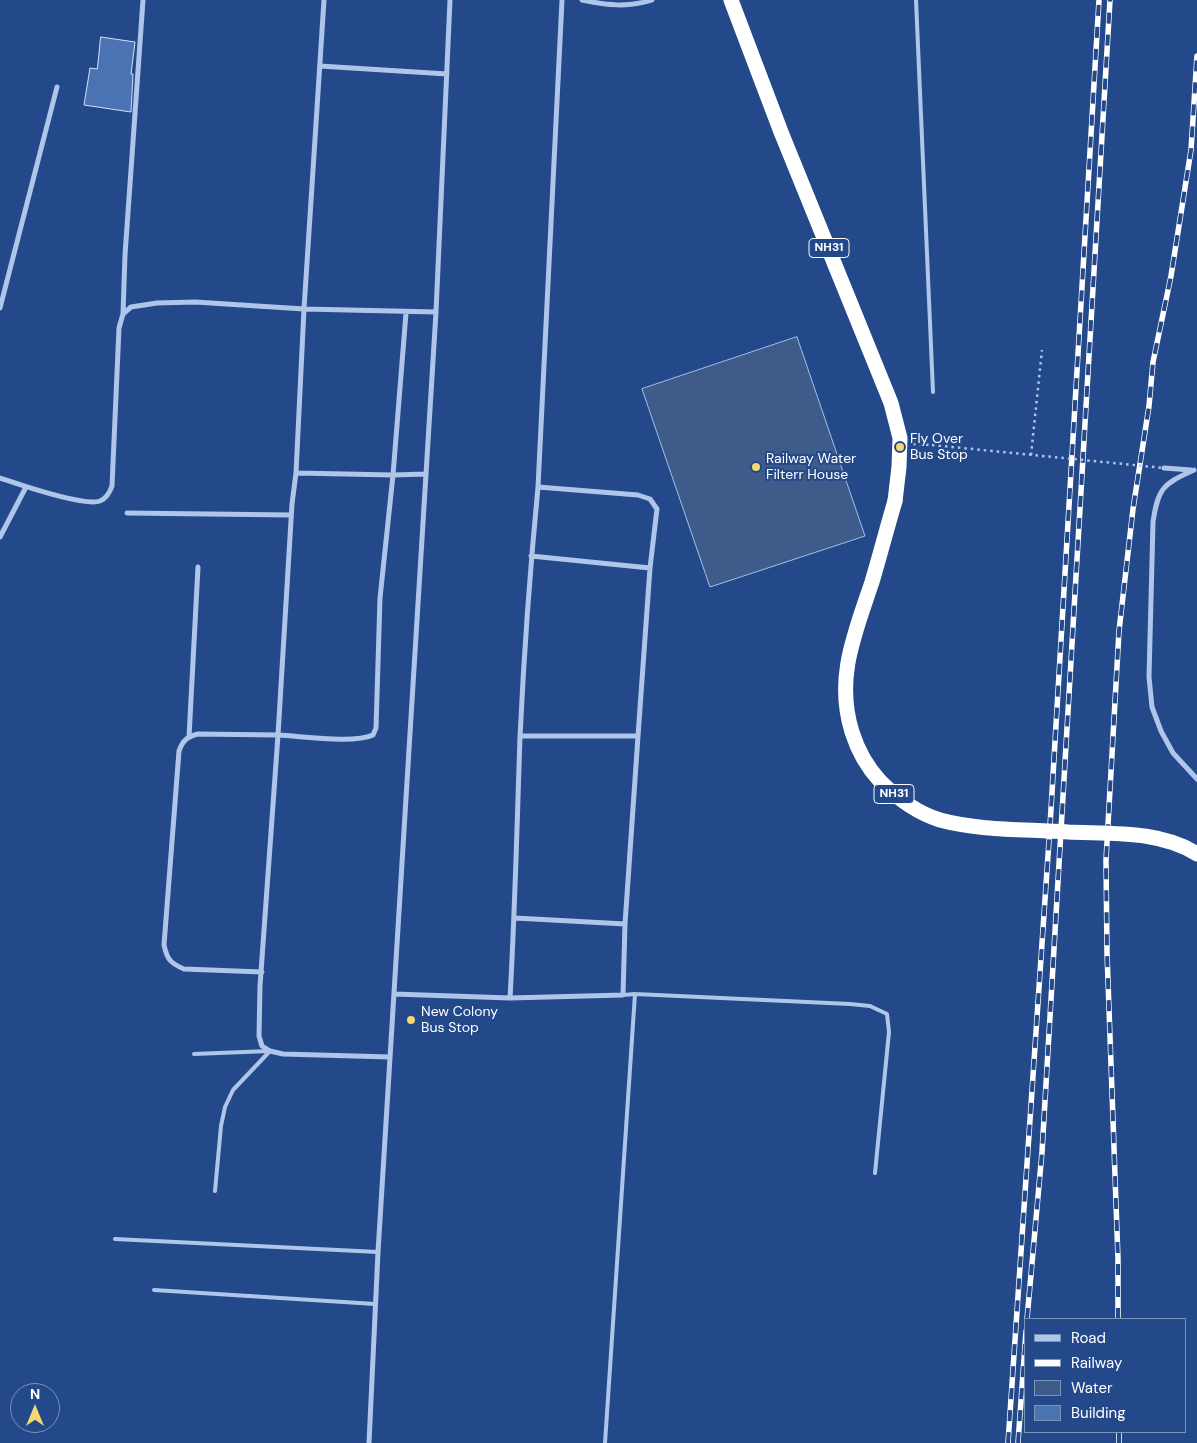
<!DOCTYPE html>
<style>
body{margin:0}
#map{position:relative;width:1197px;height:1443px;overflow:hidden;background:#23498a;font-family:"DM Sans",sans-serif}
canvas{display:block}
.legend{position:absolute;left:1024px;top:1318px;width:162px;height:115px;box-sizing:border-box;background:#23498a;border:1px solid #7b92b9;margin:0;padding:6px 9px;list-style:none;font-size:15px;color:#fff}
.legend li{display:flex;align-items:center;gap:10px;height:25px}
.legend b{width:25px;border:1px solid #7b92b9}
.north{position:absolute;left:10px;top:1383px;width:50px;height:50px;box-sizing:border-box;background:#23498a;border:1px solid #7b92b9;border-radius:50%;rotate:0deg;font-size:14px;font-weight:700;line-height:20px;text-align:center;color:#fff}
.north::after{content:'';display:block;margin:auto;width:18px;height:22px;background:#f5d872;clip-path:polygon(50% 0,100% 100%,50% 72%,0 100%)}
</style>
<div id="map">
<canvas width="1197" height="1443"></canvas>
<ul class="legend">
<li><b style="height:6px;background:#afc6ea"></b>Road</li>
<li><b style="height:6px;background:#fff"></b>Railway</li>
<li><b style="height:14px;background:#3f5b8a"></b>Water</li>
<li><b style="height:14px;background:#4b72b2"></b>Building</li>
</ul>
<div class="north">N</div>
</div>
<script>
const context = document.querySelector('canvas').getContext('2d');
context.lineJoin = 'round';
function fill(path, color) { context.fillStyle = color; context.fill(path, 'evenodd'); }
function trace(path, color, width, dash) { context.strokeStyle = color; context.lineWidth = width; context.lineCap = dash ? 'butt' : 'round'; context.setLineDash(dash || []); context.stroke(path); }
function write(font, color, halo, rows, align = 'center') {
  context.font = font + ' "DM Sans",sans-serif'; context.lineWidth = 4; context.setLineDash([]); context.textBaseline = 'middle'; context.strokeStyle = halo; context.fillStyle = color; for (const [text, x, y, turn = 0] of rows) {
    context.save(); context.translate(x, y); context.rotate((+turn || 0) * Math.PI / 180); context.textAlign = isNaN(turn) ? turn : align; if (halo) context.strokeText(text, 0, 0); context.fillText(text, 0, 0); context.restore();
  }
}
const water = new Path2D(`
 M797 337 865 536 710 587 642 389Z`);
const building = new Path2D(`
 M101 37 135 42 131 74H133L131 112 84 105 90 68 97 69Z`);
const path = new Path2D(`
 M913 444 932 445
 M1031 455 1042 350`);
const lane = new Path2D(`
 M916 0 933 392
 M623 995 635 994 850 1004 870 1006 887 1014 889 1032 875 1173
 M194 1054 270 1051
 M215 1191 221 1126 225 1107 233 1090 270 1051
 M115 1239 378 1252
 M154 1290 375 1304
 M605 1443 635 994`);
const street = new Path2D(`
 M582 0C606 5 628 8 652 0
 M320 66 447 74
 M0 308 57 87
 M436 312 450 0
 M123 314 125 255 143 0
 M1164 468 1191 470
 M1194 470C1163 484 1158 488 1153 522L1149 677 1152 707 1161 731 1173 753 1197 779
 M296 473 393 475 426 474
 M0 478C18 484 84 507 100 501 107 498 110 492 112 486L119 328 123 314 131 307 157 303 195 302 304 309 436 312 378 1252 369 1443
 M127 513 291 515
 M0 537 26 487
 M531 556 650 568
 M520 736H638
 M189 737 198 567
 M515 918 625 924
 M262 972 184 969C170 963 167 959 164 945L179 751C183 740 187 737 198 734L278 735 292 504 296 473 304 309 324 0
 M394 994 510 998 623 995 625 924 638 736 650 568 657 509 650 499 638 495 538 487
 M510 998C515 911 517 824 520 737 524 653 530 570 538 487L562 0
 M390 1057 283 1054 270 1051 262 1046 259 1036 260 986 278 735C302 736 353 744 373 735L376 728 380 598 393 475 406 313`);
const highway = new Path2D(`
 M731 0 781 132 891 403 900 438 899 467 895 501`);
const rail = new Path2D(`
 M1027 1319 1042 1152 1110 0
 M1118 1319V1259L1107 953 1106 860 1119 631 1133 509 1149 406 1153 362 1171 276 1191 150 1197 56
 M1119 1432V1443
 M1008 1443 1050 826 1099 0
 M1018 1443 1026 1331`);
const pathBridge = new Path2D(`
 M932 445 1164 468`);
const highwayBridge = new Path2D(`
 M895 501C887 528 880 555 872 582 855 633 835 678 852 732 858 751 867 767 880 781 897 798 917 813 940 820 981 831 1026 829 1068 832 1110 834 1160 830 1197 854`);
const markers = [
 [900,447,5,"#f5d872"],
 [756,467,5,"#f5d872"],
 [411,1020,5,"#f5d872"]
];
const shields = [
 [829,248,40],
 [894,794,40]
];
const shieldNames = [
 ["NH31",829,248],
 ["NH31",894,794]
];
const poiNames = [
 ["Fly Over",910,439],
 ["Bus Stop",910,455],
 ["Railway Water",766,459],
 ["Filterr House",766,475],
 ["New Colony",421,1012],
 ["Bus Stop",421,1028]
];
fill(water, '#3f5b8a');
trace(water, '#a4c0eb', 1);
fill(building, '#4b72b2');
trace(building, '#d4e2f8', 1);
trace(path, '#afc6ea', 2.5, [2.5, 4]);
trace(lane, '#afc6ea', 4);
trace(street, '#afc6ea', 5);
trace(highway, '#fff', 15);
trace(rail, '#fff', 5.5);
trace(rail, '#23498a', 4, [11]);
trace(pathBridge, '#afc6ea', 2.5, [2.5, 4]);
trace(highwayBridge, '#fff', 15);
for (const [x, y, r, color] of markers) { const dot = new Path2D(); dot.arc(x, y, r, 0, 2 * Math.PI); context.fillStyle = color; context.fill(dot); trace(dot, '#23498a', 2); }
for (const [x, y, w] of shields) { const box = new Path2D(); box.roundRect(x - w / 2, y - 9.5, w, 19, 4); context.fillStyle = '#23498a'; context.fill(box); trace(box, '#fff', 1); }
write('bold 12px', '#fff', null, shieldNames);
write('14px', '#fff', '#23498a', poiNames, 'left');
</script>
